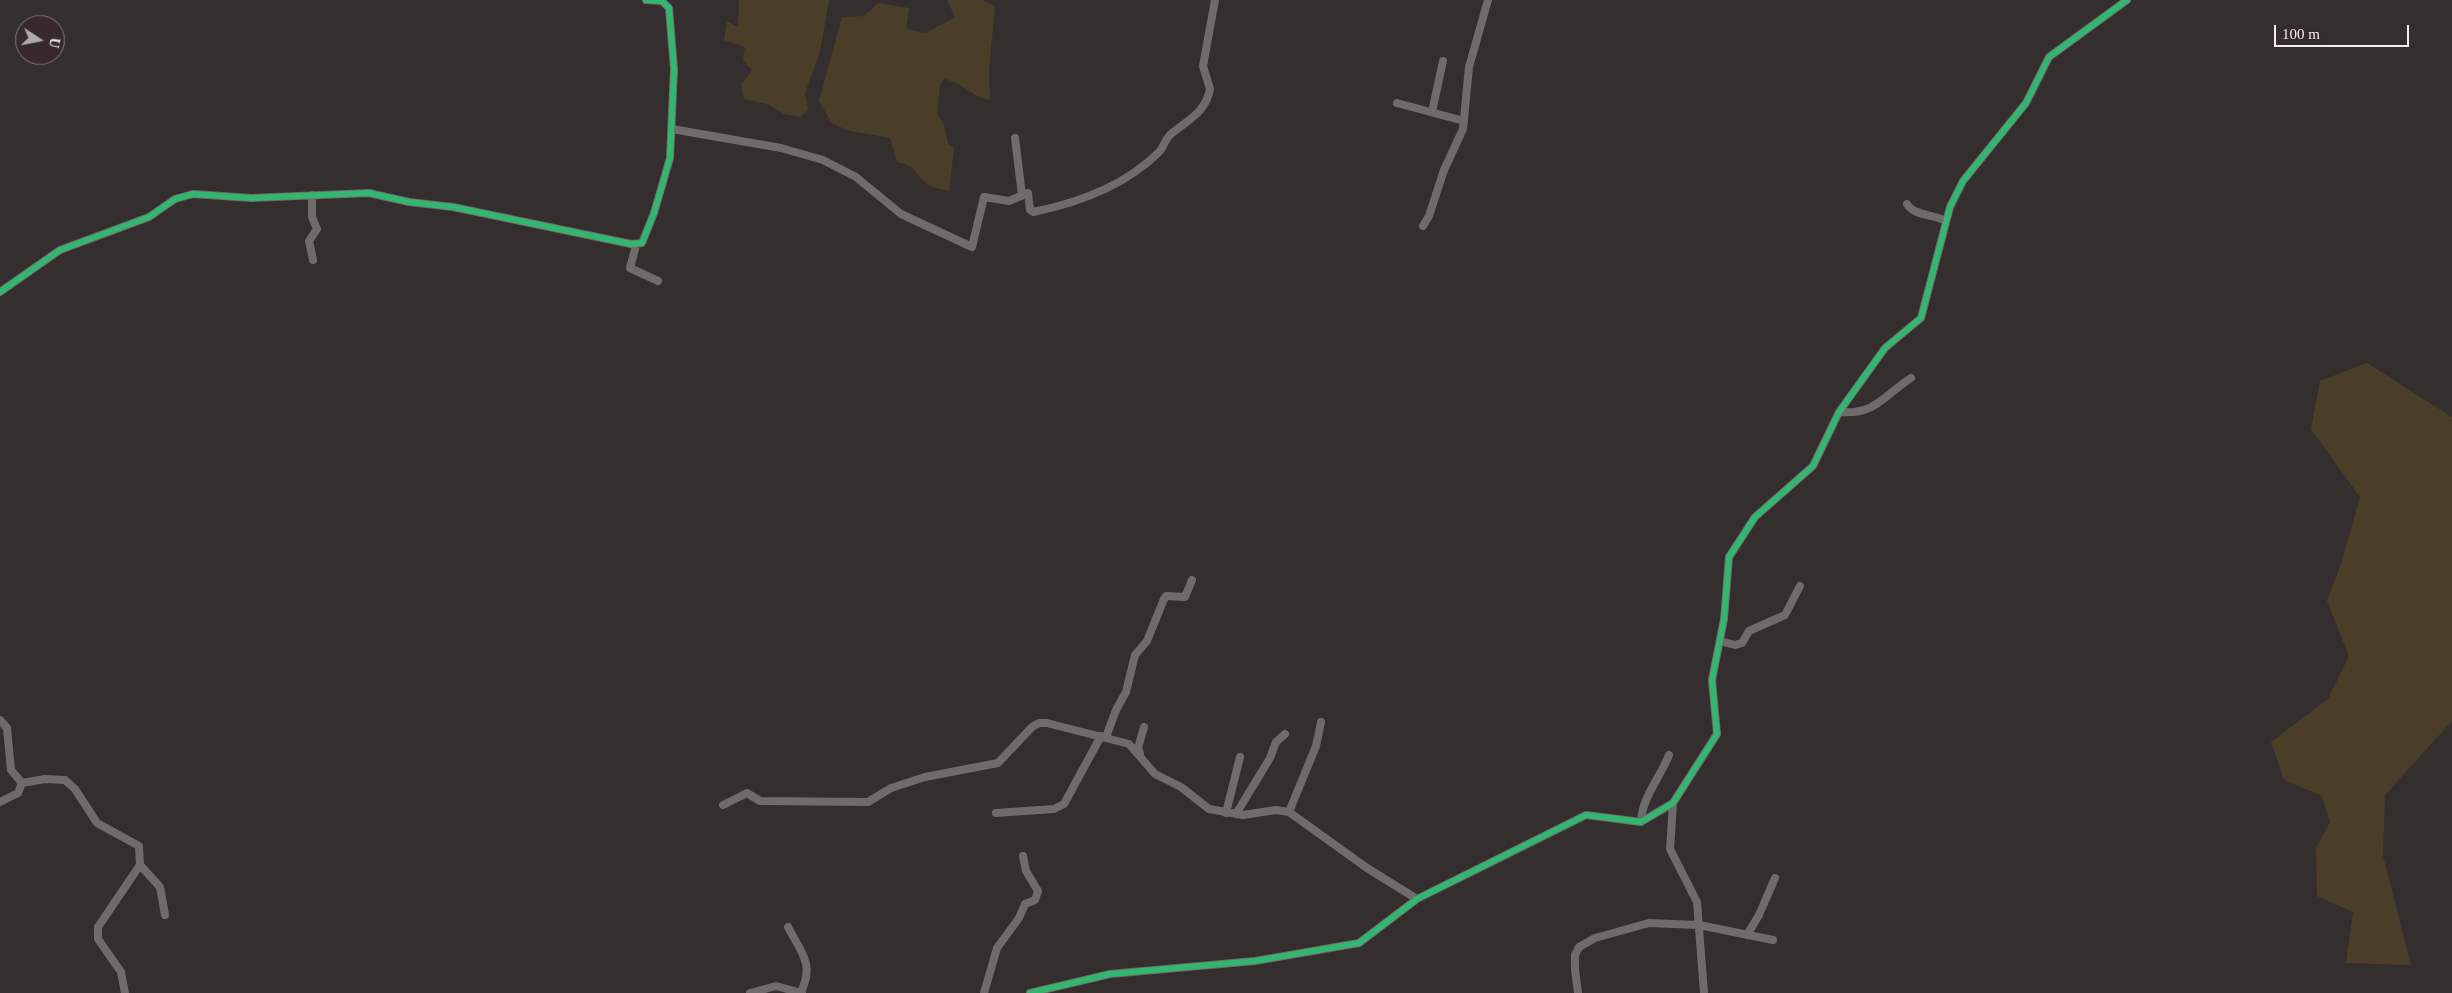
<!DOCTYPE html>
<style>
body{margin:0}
#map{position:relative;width:2452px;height:993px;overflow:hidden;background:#342e2e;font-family:Georgia,serif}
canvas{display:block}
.north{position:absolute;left:15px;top:15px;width:50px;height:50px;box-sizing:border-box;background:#382a2a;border:1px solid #847878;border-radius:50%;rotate:101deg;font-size:14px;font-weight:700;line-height:20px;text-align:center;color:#f5ecec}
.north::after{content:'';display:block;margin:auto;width:18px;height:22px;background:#b1aaaa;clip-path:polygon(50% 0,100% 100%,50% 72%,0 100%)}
.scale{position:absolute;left:2274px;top:25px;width:135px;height:22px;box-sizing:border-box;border:2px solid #f5ecec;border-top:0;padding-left:6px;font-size:15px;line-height:18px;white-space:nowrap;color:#f5ecec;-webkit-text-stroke:4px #382a2a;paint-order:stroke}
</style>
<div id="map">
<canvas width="2452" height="993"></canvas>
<div class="north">U</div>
<div class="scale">100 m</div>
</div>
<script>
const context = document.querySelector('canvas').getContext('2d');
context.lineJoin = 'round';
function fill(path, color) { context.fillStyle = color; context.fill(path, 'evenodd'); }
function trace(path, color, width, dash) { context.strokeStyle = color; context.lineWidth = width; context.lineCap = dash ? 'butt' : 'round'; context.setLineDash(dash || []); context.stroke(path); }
const green = new Path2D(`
 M739 0H829L820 52 805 93 808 110 800 117 784 114 767 104 744 99 741 85 752 70 743 60 745 47 724 40 727 21 738 27Z
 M947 0H982L995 7 989 70 990 100C972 97 962 82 944 79L940 85 937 114 944 125 948 144 954 148 949 191C941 189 932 188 926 183 912 171 919 167 897 162L890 138 846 130 831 122 819 101 842 17 864 16 878 3 909 8 906 29 926 33 955 17Z
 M2367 363 2452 417V721L2385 795 2383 856 2411 965 2346 963 2353 912 2317 896 2316 848 2330 822 2322 796 2284 780 2271 742 2328 699 2349 656 2327 601 2341 564 2360 497 2311 429 2320 381Z`);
const street = new Path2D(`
 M1397 103 1464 121
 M1432 112 1443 61
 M672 129 781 148 823 160 856 177 901 214 972 247 984 197 1009 201 1028 193 1030 210 1033 212C1078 203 1125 186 1159 152 1164 147 1165 139 1171 134 1188 120 1206 112 1210 89L1203 66 1215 0
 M1015 138 1022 195
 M312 195V217L317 229 309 241 313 260
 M1907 204C1914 216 1934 214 1946 221
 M1423 226 1429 216 1444 170 1463 129 1469 67 1488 0
 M636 245 630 268 658 281
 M0 292 60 250 149 217 175 199 193 194 251 198 369 193 409 202 453 207 631 244 642 243 654 213 670 158 674 69 669 8 662 1 646 0
 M1839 412C1876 415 1883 396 1911 378
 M1720 641 1735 645 1742 643 1749 631 1785 615 1800 586
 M0 720 7 728 11 770 22 783 45 779 65 780 75 789 97 823 139 846 140 865 98 927V939L121 972 125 993
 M1106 737 1116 710 1126 692 1135 655 1147 641 1164 599 1166 596 1185 597 1192 580
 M1140 754 1138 748 1144 727
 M0 802 18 793 22 783
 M1673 803 1670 849 1697 902 1704 993
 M723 805 747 793 760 801 868 802 891 788 925 777 998 763 1032 727 1039 723H1047L1129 744 1155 774 1181 787 1209 809 1243 815 1276 810 1289 812 1367 868 1417 899
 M1289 812 1316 746 1321 722
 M996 813 1054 809 1064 804 1101 736
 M1226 813 1240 757
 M1236 814 1270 758 1276 742 1285 734
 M1641 822C1642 797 1660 778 1669 755
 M140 865 160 887 165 915
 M788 927C800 951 815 963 801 992
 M1747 935 1759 915 1775 878
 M750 993 776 986 802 993
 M984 993 997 948 1019 918 1025 904 1035 900 1038 891 1026 871 1023 856
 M1030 993 1110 974 1255 961 1359 943 1417 899 1586 815 1641 822 1673 803 1717 734 1712 680 1724 619 1729 557 1755 517 1813 466 1839 412 1885 348 1921 318 1950 207 1963 181 2026 103 2049 57 2127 0
 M1578 993 1575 970V955L1579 947 1595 938 1649 923 1699 925 1773 940`);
const cycleway = new Path2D(`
 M0 292 60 250 149 217 175 199 193 194 251 198 369 193 409 202 453 207 631 244 642 243 654 213 670 158 674 69 669 8 662 1 646 0
 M1030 993 1110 974 1255 961 1359 943 1417 899 1586 815 1641 822 1673 803 1717 734 1712 680 1724 619 1729 557 1755 517 1813 466 1839 412 1885 348 1921 318 1950 207 1963 181 2026 103 2049 57 2127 0`);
fill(green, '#4b3e28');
trace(street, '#706b6b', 8);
trace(cycleway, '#33b770', 6);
</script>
